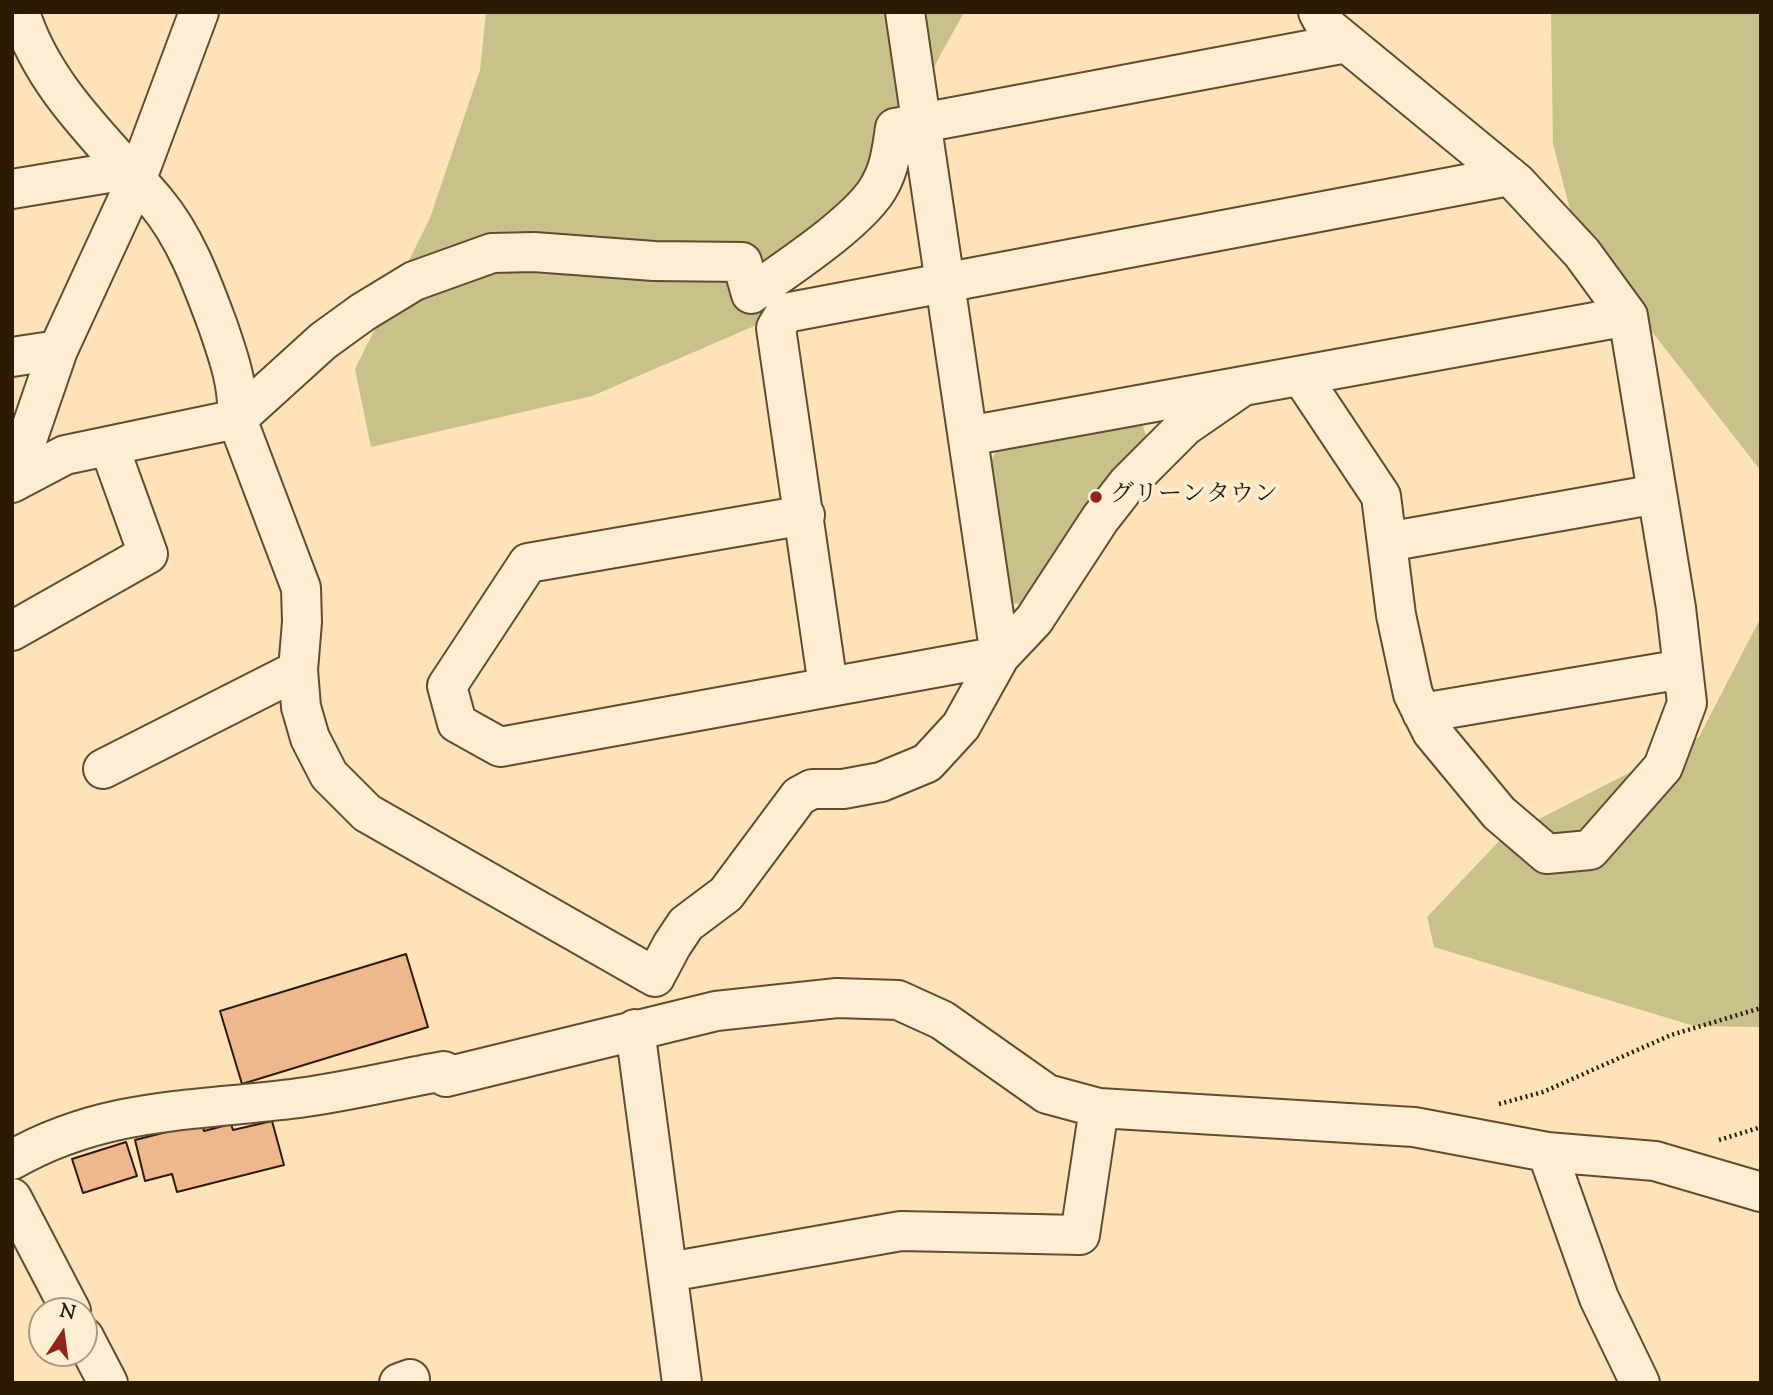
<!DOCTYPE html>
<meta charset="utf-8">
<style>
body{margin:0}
#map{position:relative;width:1773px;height:1395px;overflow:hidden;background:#fee3b9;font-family:"Sorts Mill Goudy",serif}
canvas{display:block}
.frame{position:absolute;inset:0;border:14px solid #2d1a02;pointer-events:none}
.north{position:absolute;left:28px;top:1297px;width:70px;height:70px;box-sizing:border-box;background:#feedd2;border:2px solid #aa997f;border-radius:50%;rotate:13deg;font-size:19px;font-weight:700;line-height:28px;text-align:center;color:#2d1a02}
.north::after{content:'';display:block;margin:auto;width:24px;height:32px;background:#8f2418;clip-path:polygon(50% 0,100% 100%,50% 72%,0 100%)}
</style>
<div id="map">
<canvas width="1773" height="1395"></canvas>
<div class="frame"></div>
<div class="north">N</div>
</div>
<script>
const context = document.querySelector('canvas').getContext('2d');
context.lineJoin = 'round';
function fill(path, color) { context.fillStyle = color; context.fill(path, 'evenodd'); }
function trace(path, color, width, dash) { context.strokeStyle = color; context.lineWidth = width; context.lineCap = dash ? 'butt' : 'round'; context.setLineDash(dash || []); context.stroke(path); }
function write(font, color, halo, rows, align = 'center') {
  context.font = font + ' "Sorts Mill Goudy","Noto Serif JP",serif'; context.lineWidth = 7; context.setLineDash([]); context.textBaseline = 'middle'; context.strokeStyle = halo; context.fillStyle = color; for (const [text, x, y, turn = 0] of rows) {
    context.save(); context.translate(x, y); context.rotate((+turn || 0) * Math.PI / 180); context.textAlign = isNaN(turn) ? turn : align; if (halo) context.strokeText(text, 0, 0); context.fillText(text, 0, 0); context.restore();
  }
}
const green = new Path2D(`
 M486 12H964L888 151 759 324 592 396 371 447 355 369 430 218 480 70Z
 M1551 12H1761V471L1577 236 1553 144Z
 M1141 422 1148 439 1025 604 1008 603 988 466 997 450Z
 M1761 617V1027L1694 1026 1434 947 1427 917 1502 838 1699 737Z`);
const building = new Path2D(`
 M406 954 428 1027 242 1084 220 1011Z
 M272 1121 284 1165 177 1192 172 1174 145 1181 135 1140 202 1123 204 1131 231 1124 233 1130Z
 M126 1142 137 1176 83 1193 72 1159Z`);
const path = new Path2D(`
 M1499 1104 1543 1092 1671 1035 1761 1008
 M1719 1140 1761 1127`);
const minor = new Path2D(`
 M20 12C43 88 106 143 156 202 186 238 202 283 218 326 229 358 239 386 237 419L301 588 302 622 298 670 301 707 310 738 329 775 367 813 655 977 672 945 686 924 726 894 799 796 812 789H843L881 782 927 763 961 726 1000 656 1034 620 1100 519 1128 483 1185 426 1243 386
 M905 12 1000 656
 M12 189 127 170
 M12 357 58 350
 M1301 376 1381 496 1396 615 1413 694 1432 732 1499 813 1547 854 1590 850 1663 767 1687 703 1676 608 1628 316 1582 253 1517 183 1325 25 1318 12
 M968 436 1628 316
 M28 472 25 446 58 350 136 181 199 12
 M12 483 65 455 237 419 323 341 363 312 414 281 492 253 534 252 654 261 742 262 751 294C785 270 862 220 880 185 890 167 892 148 895 128L1346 43
 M805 515 528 563 447 686 457 723 500 747 1000 656
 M1387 542 1657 494
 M12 631 148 554 109 446
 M828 686 776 328 785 313 1509 176
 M1422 713 1683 669
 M103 769 298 670
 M635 1029 682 1383
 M1547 1152 1599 1298 1640 1383
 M12 1160C103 1108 192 1111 291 1099 342 1093 393 1080 444 1071L446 1077 716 1011 837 998 898 1000 942 1020 1047 1094 1099 1108 1414 1127 1547 1152 1655 1161 1761 1192
 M12 1198 71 1311
 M669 1272 901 1231 1080 1235 1099 1108
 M84 1337 108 1383
 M399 1383 410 1379`);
const markers = [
 [1096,497,7,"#8f2418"]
];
const poiNames = [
 ["グリーンタウン",1110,497]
];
fill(green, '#c8c18a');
fill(building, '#eeb78d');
trace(building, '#2d1a02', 2);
trace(minor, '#614c30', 42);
trace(path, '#2d1a02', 4.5, [2, 3.5]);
trace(minor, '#feedd2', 38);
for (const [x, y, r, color] of markers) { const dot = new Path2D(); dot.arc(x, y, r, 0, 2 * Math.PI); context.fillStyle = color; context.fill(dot); trace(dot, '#feedd2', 2.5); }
write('24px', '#2d1a02', '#feedd2', poiNames, 'left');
</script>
